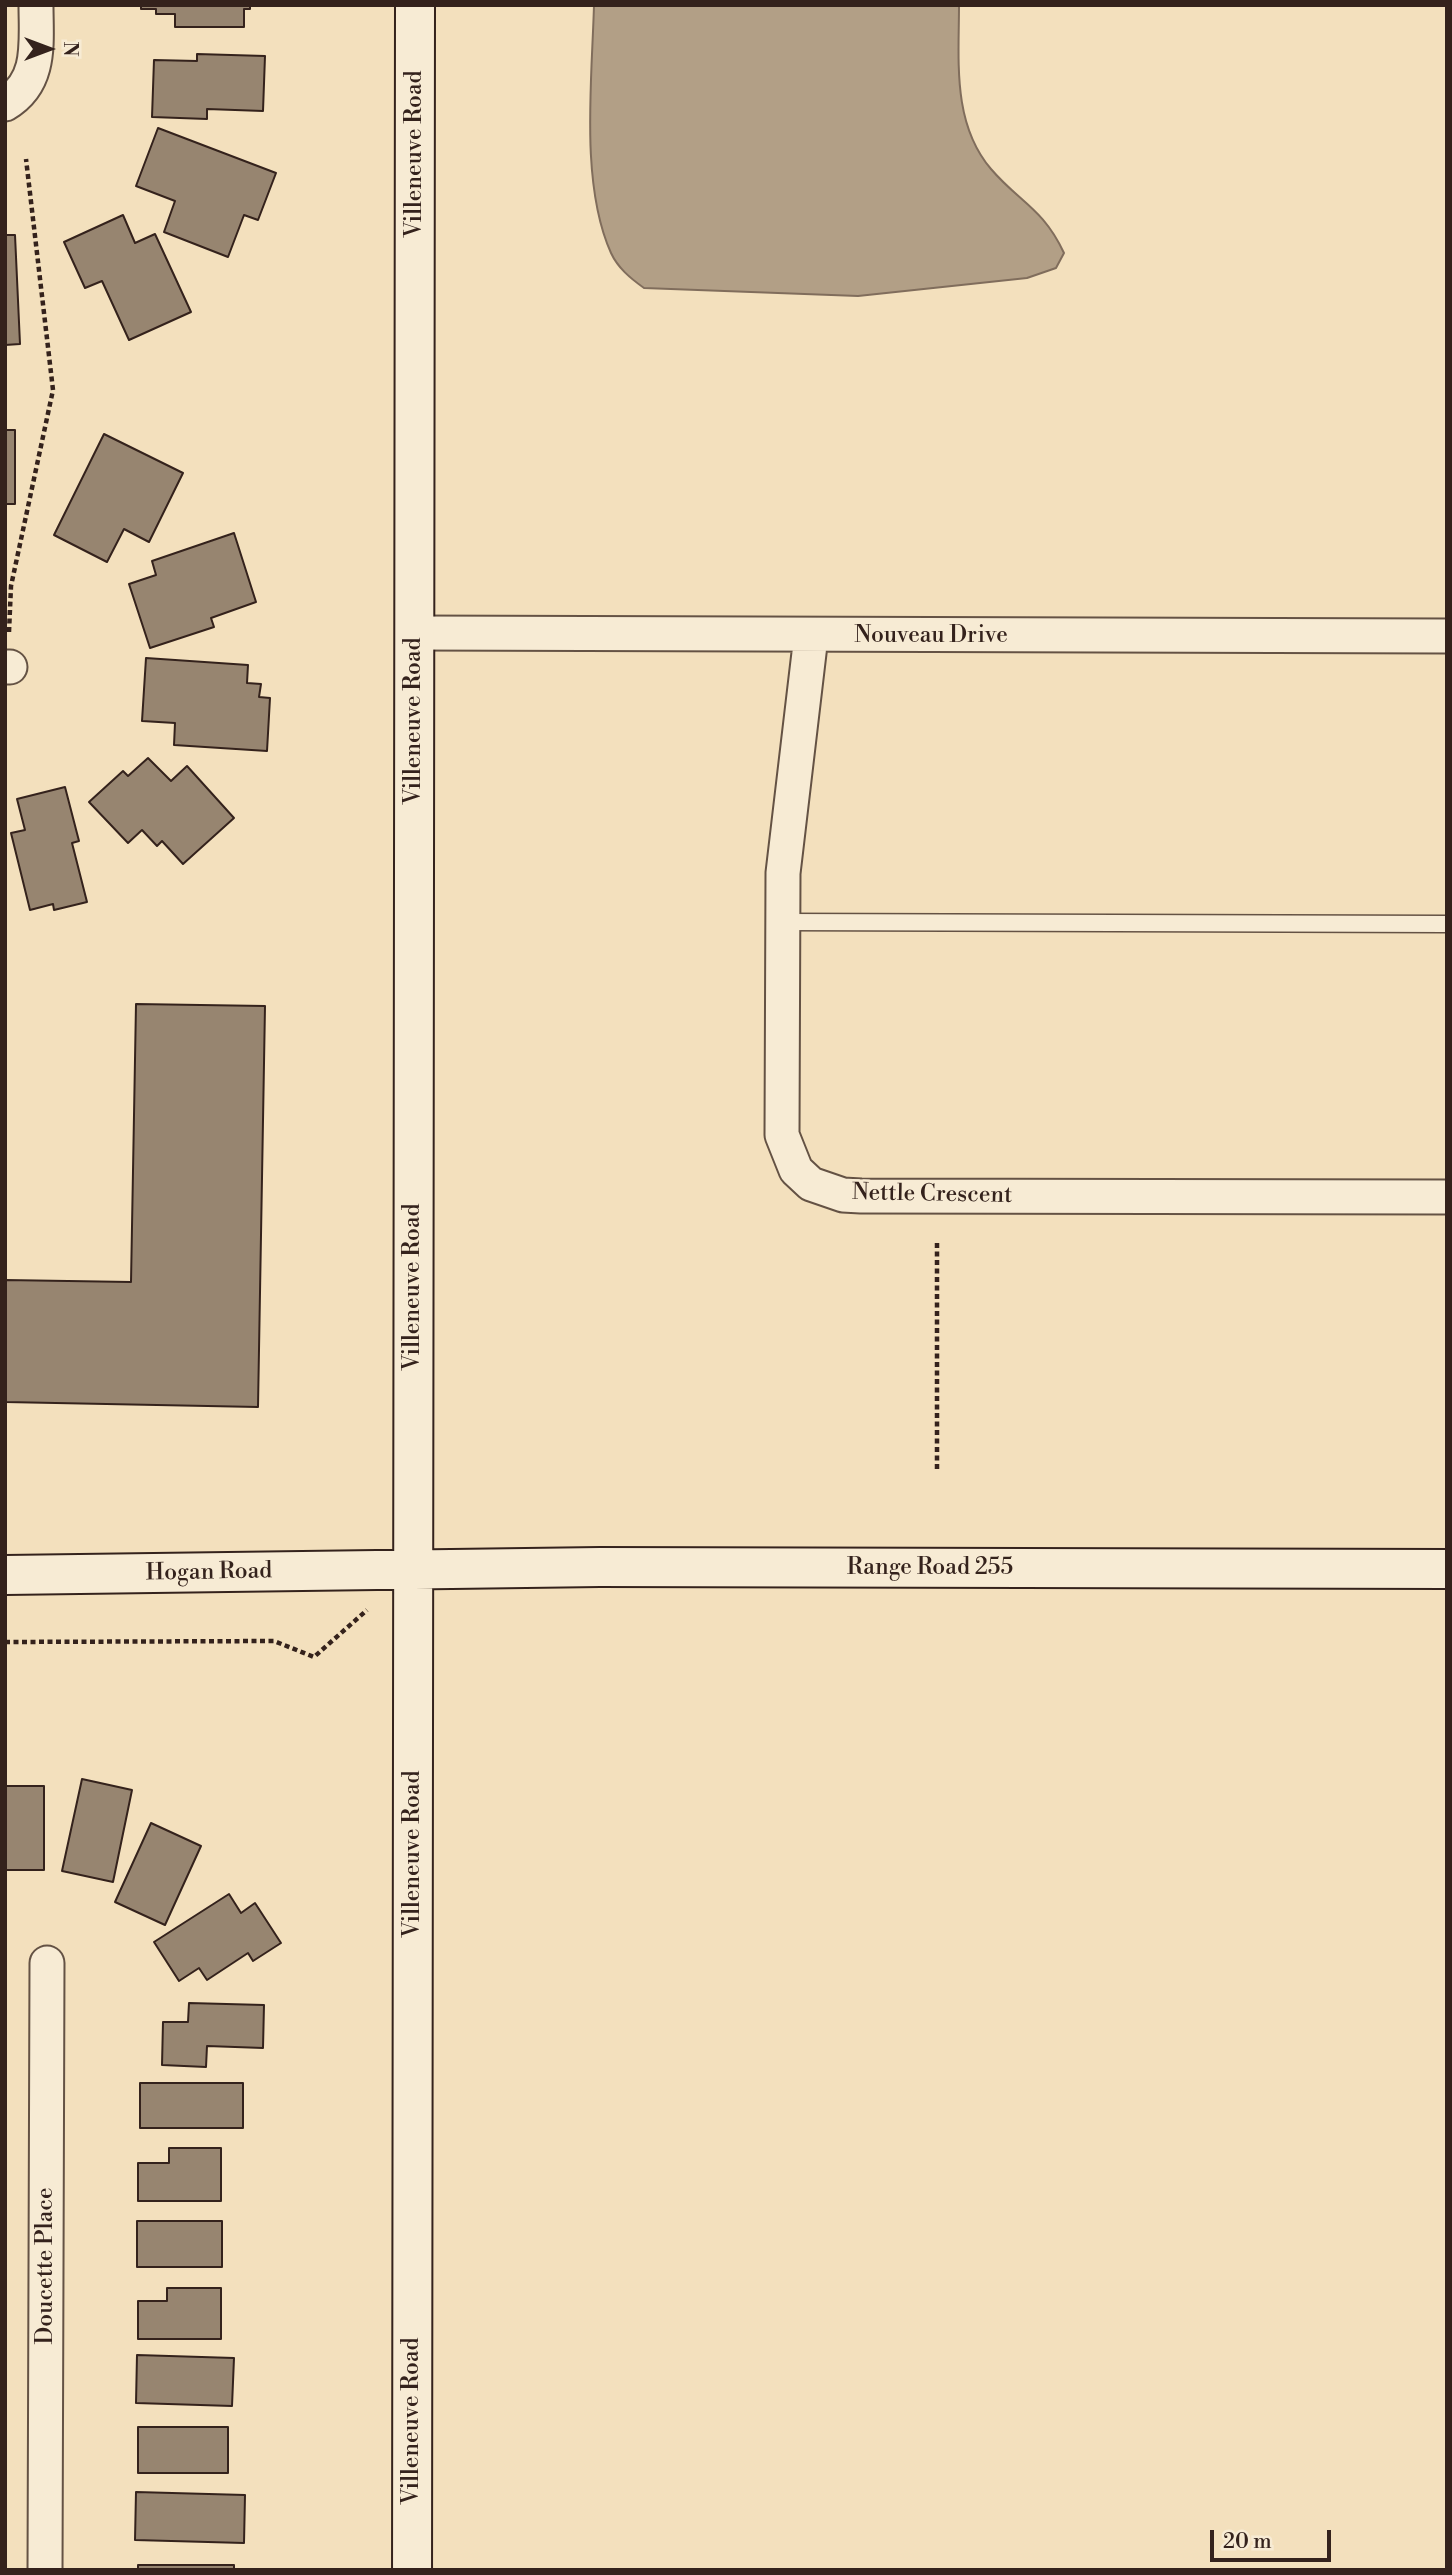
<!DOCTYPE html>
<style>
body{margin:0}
#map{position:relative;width:1452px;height:2575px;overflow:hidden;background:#f3e0bd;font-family:"Libre Bodoni",serif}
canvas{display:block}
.frame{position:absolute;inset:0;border:7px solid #34221c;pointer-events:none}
.north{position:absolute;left:14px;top:14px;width:70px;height:70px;-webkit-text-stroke:5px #f7ebd4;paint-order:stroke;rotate:90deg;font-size:19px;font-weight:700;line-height:28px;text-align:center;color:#34221c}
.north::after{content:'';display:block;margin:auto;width:24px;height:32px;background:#34221c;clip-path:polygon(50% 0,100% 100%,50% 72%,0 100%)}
.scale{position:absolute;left:1210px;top:2530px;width:121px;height:32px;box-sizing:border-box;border:4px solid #34221c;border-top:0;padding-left:9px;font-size:21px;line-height:24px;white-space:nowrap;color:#34221c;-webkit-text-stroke:5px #f7ebd4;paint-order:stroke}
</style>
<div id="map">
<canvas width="1452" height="2575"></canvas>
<div class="frame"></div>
<div class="north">N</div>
<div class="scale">20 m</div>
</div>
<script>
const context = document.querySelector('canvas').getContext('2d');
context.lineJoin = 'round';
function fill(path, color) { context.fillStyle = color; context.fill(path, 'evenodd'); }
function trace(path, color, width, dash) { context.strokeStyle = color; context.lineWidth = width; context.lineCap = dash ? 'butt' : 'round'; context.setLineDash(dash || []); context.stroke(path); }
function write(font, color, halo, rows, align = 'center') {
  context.font = font + ' "Libre Bodoni",serif'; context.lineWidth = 5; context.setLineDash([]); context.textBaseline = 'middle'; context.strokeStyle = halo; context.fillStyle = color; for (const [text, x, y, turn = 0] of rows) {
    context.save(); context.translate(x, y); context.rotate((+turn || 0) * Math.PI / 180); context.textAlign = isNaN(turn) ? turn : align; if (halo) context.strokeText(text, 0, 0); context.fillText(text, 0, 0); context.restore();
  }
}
const water = new Path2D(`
 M594 5H959C959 61 952 123 991 169 1019 202 1043 208 1064 253L1056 268 1027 278 858 296 644 288C630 278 618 268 611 253 580 184 592 80 594 5Z`);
const building = new Path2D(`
 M141 5H250V9H244V27H175V14H156V9H141Z
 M197 54 265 56 263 111 207 109V119L152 117 154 60 197 61Z
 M158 128 276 173 258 220 244 215 228 257 164 232 175 201 136 186Z
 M123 215 135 243 155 234 191 312 129 340 102 281 85 288 64 242Z
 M5 235H15L20 344 5 345Z
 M5 430H15V504H5Z
 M104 434 183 473 149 542 124 529 107 562 54 535Z
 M234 533 256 602 211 618 214 627 150 648 129 584 156 575 152 561Z
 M146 658 248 665 247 683 261 684 259 697 270 698 267 751 174 745 175 723 142 721Z
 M148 758 171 781 187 766 234 818 183 864 162 841 157 846 142 830 128 843 89 802 123 771 128 776Z
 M65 787 79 841 72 843 87 902 54 910 53 904 30 910 11 833 25 830 17 799Z
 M136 1004 265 1006 258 1407 5 1402V1280L131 1282Z
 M82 1779 132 1790 113 1882 62 1871Z
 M5 1786H44V1870H5Z
 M151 1823 201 1846 165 1925 115 1902Z
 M229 1894 241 1913 255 1903 281 1943 253 1961 248 1953 207 1980 199 1968 179 1981 154 1942Z
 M189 2003 264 2005 263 2048 207 2046 206 2067 162 2065 163 2022H188Z
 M140 2083H243V2128H140Z
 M169 2148H221V2201H138V2163H169Z
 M137 2221H222V2267H137Z
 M167 2288H221V2339H138V2301H167Z
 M137 2355 234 2358 232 2406 136 2403Z
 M138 2427H228V2473H138Z
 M136 2492 245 2495 244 2543 135 2540Z
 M138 2565H234V2570H138Z`);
const path = new Path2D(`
 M9 632 11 586 53 390 26 159
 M937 1243V1470
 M5 1642 274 1641 314 1657 367 1610`);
const lane = new Path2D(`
 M782 922 1447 924`);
const street = new Path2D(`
 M5 104C42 82 36 43 36 5
 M414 633 1447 636
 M811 636 783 873 782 1135 796 1170 811 1184 843 1195 861 1196 1447 1197
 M5 667H10
 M45 2570 47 1963`);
const secondary = new Path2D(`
 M5 1575 600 1567 1447 1569
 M412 2570 415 5`);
const streetNames = [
 ["Villeneuve Road",415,154,-90],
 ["Nouveau Drive",931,636],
 ["Villeneuve Road",414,721,-90],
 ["Nettle Crescent",932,1195,1],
 ["Villeneuve Road",413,1287,-90],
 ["Range Road 255",930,1568],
 ["Hogan Road",209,1573,-1],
 ["Villeneuve Road",413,1854,-90],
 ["Doucette Place",46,2266,-90],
 ["Villeneuve Road",412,2421,-90]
];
fill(water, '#b29f86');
trace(water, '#806d5c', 2);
fill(building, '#978570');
trace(building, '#34221c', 2);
trace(lane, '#645244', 19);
trace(street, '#645244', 37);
trace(secondary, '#34221c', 42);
trace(path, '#34221c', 4.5, [5, 3.5]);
trace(lane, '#f7ebd4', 16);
trace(street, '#f7ebd4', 33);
trace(secondary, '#f7ebd4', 38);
write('23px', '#34221c', '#f7ebd4', streetNames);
</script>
